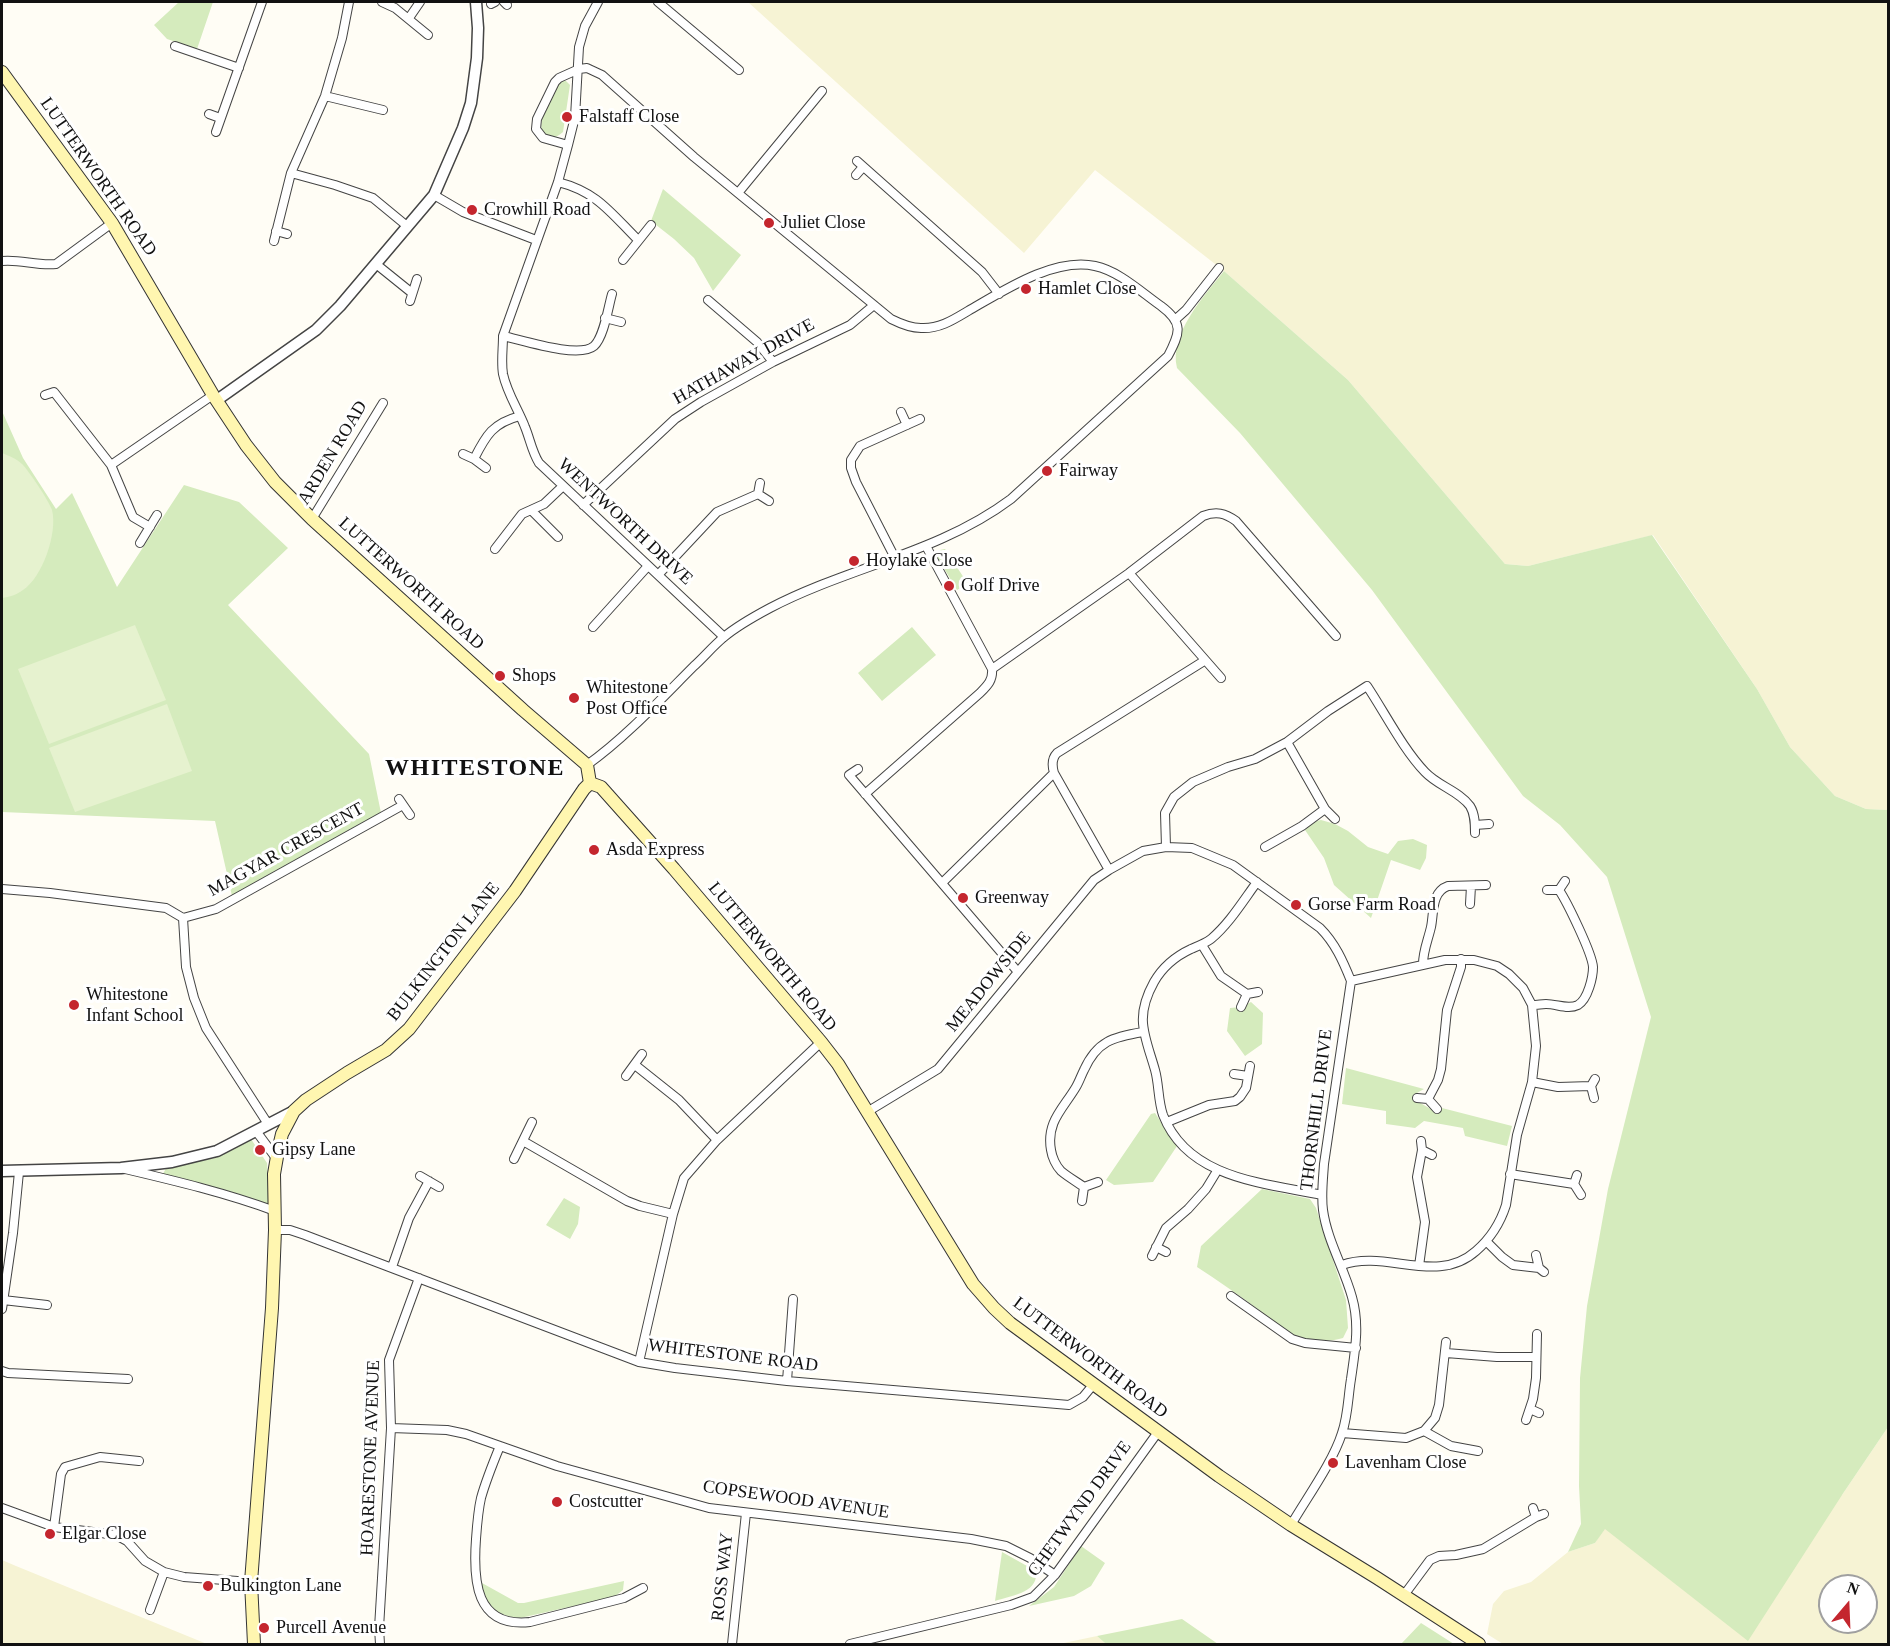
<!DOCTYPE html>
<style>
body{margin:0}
#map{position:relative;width:1890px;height:1646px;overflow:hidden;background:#fffdf5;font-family:Georgia,serif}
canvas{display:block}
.frame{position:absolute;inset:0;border:3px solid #111;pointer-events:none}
.north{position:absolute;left:1818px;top:1574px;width:60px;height:60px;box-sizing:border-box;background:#fff;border:2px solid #a0a0a0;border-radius:50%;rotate:19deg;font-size:16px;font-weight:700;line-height:24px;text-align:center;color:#111}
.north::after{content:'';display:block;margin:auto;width:21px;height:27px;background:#c4262e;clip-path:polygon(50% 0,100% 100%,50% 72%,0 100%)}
</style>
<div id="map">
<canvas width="1890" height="1646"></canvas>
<div class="frame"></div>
<div class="north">N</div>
</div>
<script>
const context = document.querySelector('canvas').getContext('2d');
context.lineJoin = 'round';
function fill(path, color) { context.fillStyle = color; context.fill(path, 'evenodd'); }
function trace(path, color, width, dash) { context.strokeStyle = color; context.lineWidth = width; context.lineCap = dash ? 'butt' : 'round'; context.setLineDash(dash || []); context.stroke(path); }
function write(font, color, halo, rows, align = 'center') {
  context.font = font + ' Georgia,serif'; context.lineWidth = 6; context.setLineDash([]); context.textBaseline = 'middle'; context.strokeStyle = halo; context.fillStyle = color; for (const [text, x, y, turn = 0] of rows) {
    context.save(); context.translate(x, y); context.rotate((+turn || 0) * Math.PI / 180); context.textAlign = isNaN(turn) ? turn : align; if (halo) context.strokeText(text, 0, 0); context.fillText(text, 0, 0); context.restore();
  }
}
const farmland = new Path2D(`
 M748 2H1888V810L1866 809 1835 796 1790 747 1757 689 1653 535 1528 566 1505 564 1348 380 1224 271 1095 170 1024 253Z
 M1888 1427V1644H1503L1487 1634 1493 1604 1504 1591 1531 1582 1568 1552 1595 1543 1604 1528 1842 1495ZM1830 1586H1866V1622H1830Z
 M2 1560 16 1566 207 1644H2Z
 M1097 1636 1106 1644H1059Z`);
const green = new Path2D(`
 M179 2H213L197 49 167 39 154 25Z
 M562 81H566L570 85 563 132C558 136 556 138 550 137 529 132 553 96 558 85Z
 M663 189 741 255 713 291 694 258 674 239 651 221Z
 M1224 271 1348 380 1505 564 1528 566 1652 535 1757 689 1790 747 1835 796 1866 809 1888 810V1427L1842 1495 1748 1641 1605 1529 1595 1543 1568 1552 1581 1524 1579 1486 1580 1378 1587 1306 1608 1189 1651 1017 1607 877 1560 825 1523 796 1372 590 1240 433 1177 368C1169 334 1204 296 1224 271Z
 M2 411 23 458 56 509 72 493 117 587 184 485 239 502 288 548 228 605 369 754 381 813 232 896 215 821 2 812Z
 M945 549 968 584 957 590 936 555 940 550Z
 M912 627 936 655 882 701 858 673Z
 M1321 820 1335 824 1348 831 1368 847 1388 854 1398 841 1413 839 1427 845 1426 858 1420 870 1391 860 1371 918 1334 885 1324 858 1305 830 1313 822Z
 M1251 1002 1263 1013 1262 1044 1245 1056 1227 1031 1230 1008 1241 1007Z
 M1346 1068 1424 1089 1415 1094V1100L1436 1112 1442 1108 1512 1126 1507 1146 1465 1136 1463 1128 1424 1121 1415 1128 1386 1124V1111L1342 1104Z
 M1155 1113 1177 1146 1153 1182 1114 1185 1106 1180 1151 1114Z
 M251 1139 267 1163 270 1205 163 1174 166 1168 215 1158Z
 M1262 1189 1310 1199 1316 1208 1346 1300 1348 1328 1343 1338C1330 1342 1314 1342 1301 1338 1284 1332 1269 1318 1255 1307 1236 1293 1217 1280 1197 1267L1201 1246Z
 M564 1198 580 1207 578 1224 570 1239 546 1225Z
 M1081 1546 1105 1563 1091 1586 1074 1596 1029 1606 1054 1587Z
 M1002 1552 1027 1566 1036 1574C1037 1593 1010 1596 995 1601Z
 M624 1581 623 1590 614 1597 520 1618C502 1618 478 1604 482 1583L518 1603H524Z
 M1182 1619 1218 1644H1106L1097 1636Z
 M1421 1623 1454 1644H1401Z`);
const pitch = new Path2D(`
 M2 453C9 456 16 458 22 464 29 471 49 501 52 510 58 533 42 578 23 590 16 595 10 597 2 598Z
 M135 625 166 700 49 744 18 669Z
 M167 704 192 771 75 812 49 748Z`);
const minor = new Path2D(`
 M382 2 395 8 428 35
 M504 2 507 5
 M598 2 585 26 579 47 575 117 568 145 558 182 503 336C503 349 501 362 503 374 507 393 518 409 525 427 530 439 532 452 539 463L724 637
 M658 2 739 70
 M491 4 495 2
 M409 18 420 2
 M175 46 239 68
 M325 96 383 110
 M209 114 220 118
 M216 132 262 2
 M568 145 543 138 536 129 537 119 555 82 559 78 579 69 587 68 602 75 694 157 891 319C901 324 910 328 921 328 939 329 953 320 968 311 1003 291 1054 257 1095 266 1119 271 1141 292 1161 306 1184 323 1180 333 1168 356L1011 499C939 553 848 567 770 608 755 616 737 626 724 637 713 646 704 657 694 666 661 699 625 738 587 765
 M857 161 982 272 999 294
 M291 173 335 185 373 198 407 226
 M856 175 863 167
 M558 182C597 192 610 212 638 240
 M738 193 822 91
 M434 195 463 212 536 240
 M276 231 287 234
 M274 241 291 173 325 96 342 38 349 2
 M623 260 651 225
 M2 261C20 259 37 266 56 264L112 223
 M376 264 412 293
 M708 300 757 342 773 362
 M410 301 417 279
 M605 318 621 322
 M1176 319 1186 310 1219 268
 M503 336C522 340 579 359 594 346 604 337 608 308 612 294
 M45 395 54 392 111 465 133 517 150 527
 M901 412 907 425
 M463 454 474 459 486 468
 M474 459C486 435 493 423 520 416
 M111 465 213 395
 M760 483 758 494 769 501
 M583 505 675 419 701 402 773 362 850 325 874 305
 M531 510 558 537
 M312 519 383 403
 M140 543 157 515
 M495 549 522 514 544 504 563 486
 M895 558 856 482 851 468V460L860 446 920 419
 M1129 573 1221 678
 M658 575 717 512 758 494
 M593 627 648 566
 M992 669 1129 573 1203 516C1216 511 1225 513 1236 521L1336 636
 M1287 742 1325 809 1335 819
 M858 769 849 775 1018 972
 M865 794 980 693C988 685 993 680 992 669L926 546
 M399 799 410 815
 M1475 825 1489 824
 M1166 847 1165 813 1174 797 1193 782 1228 767 1255 759 1287 742 1328 711 1367 686C1385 713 1403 749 1425 772 1438 786 1459 791 1470 806 1475 814 1475 824 1475 833
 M1265 847 1302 826 1325 809
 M1109 870 1054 773C1052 766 1051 759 1057 753L1204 661
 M1257 882C1243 901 1229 924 1211 939 1204 944 1198 946 1191 949 1176 956 1162 968 1154 982 1134 1018 1145 1035 1155 1070 1159 1084 1158 1101 1163 1115 1188 1179 1264 1183 1322 1195
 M942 883 1054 773
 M2 889 50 893 166 908 183 918 186 967 194 998 206 1028 268 1124
 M1547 890H1559L1565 881
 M1470 904 1471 886
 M183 918 216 909 403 805
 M1202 945 1221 976 1247 994
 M1423 964C1423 951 1428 940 1431 927 1434 913 1431 892 1448 886L1486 885
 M1532 1005C1537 1005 1542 1004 1546 1004 1557 1004 1568 1010 1578 1005 1588 999 1593 977 1593 967 1592 953 1567 902 1559 890
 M1241 1007 1247 994 1258 992
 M635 1065 679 1100 717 1140
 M1234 1074 1248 1076
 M626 1076 642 1054
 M1532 1082 1558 1087 1591 1086
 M1417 1098 1428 1099 1437 1109
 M1594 1098 1591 1086 1595 1079
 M1428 1099 1438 1080 1441 1069 1447 1010 1461 967V959
 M867 1112 938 1069 1094 880 1109 870 1143 851 1166 847 1192 848 1233 865 1320 928C1335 943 1343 961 1351 981L1324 1164C1323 1180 1321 1195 1323 1210 1327 1240 1344 1268 1352 1297 1360 1325 1355 1351 1351 1379 1348 1397 1348 1416 1342 1433 1333 1462 1306 1499 1291 1525
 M1167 1122 1209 1105 1235 1101 1240 1097 1246 1088 1250 1066
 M256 1131 276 1158
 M523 1141 627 1201 640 1206 673 1214
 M1421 1141 1422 1150 1432 1155
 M514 1159 532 1122
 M125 1169C176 1181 226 1193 275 1211
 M1510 1174 1574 1184
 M1577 1175 1574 1184 1581 1195
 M420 1176 439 1187
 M1084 1187C1077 1182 1068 1177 1061 1171 1056 1166 1052 1157 1051 1150 1046 1122 1063 1109 1076 1087 1079 1082 1081 1076 1084 1070 1097 1041 1113 1037 1143 1032
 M1082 1201 1084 1187 1098 1182
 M275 1230H290L305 1235 639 1362 675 1368 787 1381 1069 1405 1083 1397 1093 1385
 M1487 1242 1502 1257 1513 1265 1539 1268
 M1156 1247 1166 1252
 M1536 1255 1539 1268 1544 1272
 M1152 1256 1166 1228 1188 1209 1206 1189 1217 1171
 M1342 1265C1386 1249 1437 1286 1476 1251 1491 1238 1500 1224 1506 1205L1517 1135 1532 1082 1536 1046 1532 1005 1523 988 1509 974 1497 966 1474 960H1445L1351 981
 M1419 1266 1425 1222 1417 1177 1422 1150
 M392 1267 409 1218 429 1181
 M1231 1296 1292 1339 1305 1343 1356 1348
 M3 1300 47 1305
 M2 1309 13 1233 19 1172
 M1446 1353 1497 1357H1535
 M639 1362 673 1214 684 1178 717 1140 821 1042
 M2 1371 8 1373 128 1379
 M787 1381 793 1299
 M1530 1409 1539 1413
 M1526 1420 1533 1399 1536 1378 1537 1334
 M391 1428 447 1430 466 1434 557 1466 709 1508 971 1539 1006 1546 1030 1558 1055 1575
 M1424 1431 1451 1446 1478 1451
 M1342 1433 1406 1438 1424 1431 1435 1418 1439 1405 1446 1342
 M500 1446C493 1463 486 1480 481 1498 478 1511 477 1525 476 1539 473 1580 475 1628 530 1622L624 1598 643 1588
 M2 1508 54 1527 116 1535 127 1541 145 1561 164 1572 184 1577 251 1582
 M1533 1508 1536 1517
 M54 1527 61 1474 65 1467 100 1457 139 1461
 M1404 1595 1430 1560 1439 1556 1456 1555 1483 1549 1536 1517 1544 1514
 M150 1610 164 1572
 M380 1644 379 1628 391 1428 389 1360 419 1278
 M732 1644 746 1513
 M850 1644 1011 1605 1033 1597 1055 1575 1158 1432`);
const tertiary = new Path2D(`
 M217 400 316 330 340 306 434 195 463 128 471 103 477 58 478 28 476 2
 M2 1171 121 1168 172 1162 217 1151 294 1111`);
const secondary = new Path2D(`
 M2 72 112 223 213 395 246 445 275 482 312 519 523 710 587 765 590 783
 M590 783 601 787 674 869 821 1042 838 1064 973 1284 994 1308 1010 1323 1219 1476 1291 1525 1377 1578 1479 1644
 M254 1644 251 1582 272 1308 275 1230 274 1174 278 1151 282 1134 294 1111 306 1100 347 1073 386 1050 409 1029 515 891 584 789 590 783`);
const markers = [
 [567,117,6,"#c4262e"],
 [472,210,6,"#c4262e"],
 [769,223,6,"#c4262e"],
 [1026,289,6,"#c4262e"],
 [1047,471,6,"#c4262e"],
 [854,561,6,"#c4262e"],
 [949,586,6,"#c4262e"],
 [500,676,6,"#c4262e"],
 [574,698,6,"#c4262e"],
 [594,850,6,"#c4262e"],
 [963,898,6,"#c4262e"],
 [1296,905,6,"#c4262e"],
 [74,1005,6,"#c4262e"],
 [260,1150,6,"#c4262e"],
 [1333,1463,6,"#c4262e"],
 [557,1502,6,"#c4262e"],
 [50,1534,6,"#c4262e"],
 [208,1586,6,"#c4262e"],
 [264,1628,6,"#c4262e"]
];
const poiNames = [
 ["Falstaff Close",579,117],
 ["Crowhill Road",484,210],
 ["Juliet Close",781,223],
 ["Hamlet Close",1038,289],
 ["Fairway",1059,471],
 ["Hoylake Close",866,561],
 ["Golf Drive",961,586],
 ["Shops",512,676],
 ["Whitestone",586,688],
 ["Post Office",586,709],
 ["Asda Express",606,850],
 ["Greenway",975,898],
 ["Gorse Farm Road",1308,905],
 ["Whitestone",86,995],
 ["Infant School",86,1016],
 ["Gipsy Lane",272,1150],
 ["Lavenham Close",1345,1463],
 ["Costcutter",569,1502],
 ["Elgar Close",62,1534],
 ["Bulkington Lane",220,1586],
 ["Purcell Avenue",276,1628]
];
const streetNames = [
 ["LUTTERWORTH ROAD",98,177,55],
 ["HATHAWAY DRIVE",744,362,-29],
 ["ARDEN ROAD",333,453,-59],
 ["WENTWORTH DRIVE",625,522,43],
 ["LUTTERWORTH ROAD",411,584,42],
 ["MAGYAR CRESCENT",286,850,-29],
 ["BULKINGTON LANE",444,952,-52],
 ["LUTTERWORTH ROAD",772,957,50],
 ["MEADOWSIDE",989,982,-51],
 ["THORNHILL DRIVE",1317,1110,-83],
 ["WHITESTONE ROAD",733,1356,7],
 ["LUTTERWORTH ROAD",1090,1358,37],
 ["HOARESTONE AVENUE",371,1458,-88],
 ["COPSEWOOD AVENUE",796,1500,8],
 ["CHETWYND DRIVE",1080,1509,-54],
 ["ROSS WAY",723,1577,-84]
];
const districtNames = [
 ["WHITESTONE",475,769]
];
fill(farmland, '#f6f3d4');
fill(green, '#d5ebbd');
fill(pitch, '#e6f2cf');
trace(minor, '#444', 10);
trace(tertiary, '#444', 13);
trace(secondary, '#333', 14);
trace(minor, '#fff', 8);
trace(tertiary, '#fff', 10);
trace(secondary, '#fff6b0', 12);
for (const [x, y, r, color] of markers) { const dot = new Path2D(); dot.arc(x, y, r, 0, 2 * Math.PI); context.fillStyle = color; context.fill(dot); trace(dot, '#fff', 2); }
write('18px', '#111', '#fff', poiNames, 'left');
write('18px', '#111', '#fff', streetNames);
context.letterSpacing = '1.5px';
write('bold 24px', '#111', '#fff', districtNames);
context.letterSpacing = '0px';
</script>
